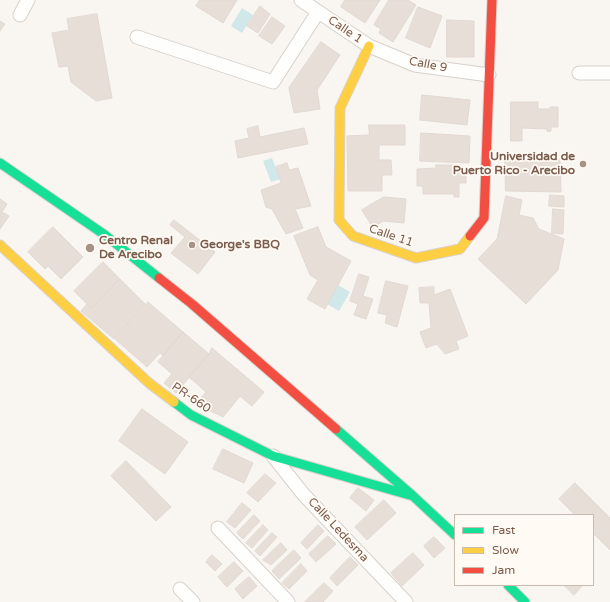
<!DOCTYPE html>
<style>
body{margin:0}
#map{position:relative;width:610px;height:602px;overflow:hidden;background:#f9f5f0;font-family:"Varela Round",sans-serif}
canvas{display:block}
.legend{position:absolute;left:454px;top:514px;width:140px;height:72px;box-sizing:border-box;background:#fffaf3;border:1px solid #cabbb1;margin:0;padding:5px 7px;list-style:none;font-size:12px;color:#7a5c4d}
.legend li{display:flex;align-items:center;gap:8px;height:20px}
.legend b{width:20px;border:1px solid #cabbb1}
</style>
<div id="map">
<canvas width="610" height="602"></canvas>
<ul class="legend">
<li><b style="height:5px;background:#16e098"></b>Fast</li>
<li><b style="height:5px;background:#ffcf43"></b>Slow</li>
<li><b style="height:5px;background:#f24e42"></b>Jam</li>
</ul>
</div>
<script>
const context = document.querySelector('canvas').getContext('2d');
context.lineJoin = 'round';
function fill(path, color) { context.fillStyle = color; context.fill(path, 'evenodd'); }
function trace(path, color, width, dash) { context.strokeStyle = color; context.lineWidth = width; context.lineCap = dash ? 'butt' : 'round'; context.setLineDash(dash || []); context.stroke(path); }
function write(font, color, halo, rows, align = 'center') {
  context.font = font + ' "Varela Round",sans-serif'; context.lineWidth = 3.5; context.setLineDash([]); context.textBaseline = 'middle'; context.strokeStyle = halo; context.fillStyle = color; for (const [text, x, y, turn = 0] of rows) {
    context.save(); context.translate(x, y); context.rotate((+turn || 0) * Math.PI / 180); context.textAlign = isNaN(turn) ? turn : align; if (halo) context.strokeText(text, 0, 0); context.fillText(text, 0, 0); context.restore();
  }
}
const water = new Path2D(`
 M242 8 253 15 242 33 231 26Z
 M272 158 280 179 271 182 263 161Z
 M338 285 350 292 339 311 327 304Z`);
const building = new Path2D(`
 M200 0H237L223 23 196 6Z
 M345 0H380L365 23 341 7Z
 M389 0H408L416 5 393 42 379 33 381 29 374 25Z
 M260 6 270 14 258 33 247 26Z
 M418 7 442 16 430 48 406 38Z
 M97 14 112 98 96 101 71 82 68 66 59 67 52 33 69 30 67 19Z
 M272 17 285 26 272 44 259 36Z
 M447 20 474 21V57H447Z
 M0 21 5 24 0 31Z
 M321 42 340 55 317 90 320 109 294 113 289 88Z
 M422 95 470 100 467 125 420 120Z
 M511 102H538V109H550V107H558V127H551V131L549 132 547 131V129L522 128V141H511Z
 M369 125H405V145H379V160H391L392 175H382V191H348L347 136 369 135Z
 M258 126 260 137 304 128 308 144 238 158 235 141 249 138 247 129Z
 M421 133 470 136 469 163 420 161Z
 M505 160H560L561 192 506 191Z
 M287 163 289 170 298 168 311 206 295 209 303 228 286 234 272 209 266 207 261 190 281 183 276 167Z
 M436 165H461V171H466V183H459V197H454V194H423V186H417V169L436 168Z
 M550 195 564 196V207L549 206Z
 M506 196 522 200 519 215 533 218 539 229 564 239 558 270 526 304 478 259 497 239Z
 M384 197 406 199 404 223 383 221 373 228 362 210Z
 M0 199 7 204 2 212 9 216 0 229Z
 M553 209 564 210 563 234 552 233Z
 M174 220 215 252 198 274 171 253 185 237 170 225Z
 M53 227 83 257 61 279 48 266 45 269 28 252Z
 M318 227 326 247 351 261 325 309 307 299 318 280 310 275 294 236Z
 M103 262 120 279 91 308 74 291Z
 M359 274 369 277 363 296 373 299 366 319 354 315 358 304 350 301Z
 M120 279 145 304 114 339 81 311 87 304 91 308Z
 M386 281 408 286 397 327 385 323 387 315 378 313Z
 M434 287V295L450 289 468 336 456 341 459 349 445 354 437 344 426 348 420 332 431 328 429 303H420L419 288Z
 M148 302 183 332 163 356 160 353 147 367 115 339Z
 M183 332 209 354 176 393 164 383 172 374 158 362Z
 M212 348 264 392 252 406 240 396 223 417 196 404 206 392 189 377 209 354Z
 M142 409 188 442 165 474 119 441Z
 M223 449 253 463 244 483 213 469Z
 M126 461 171 507 156 521 111 476Z
 M265 474 276 483 258 502 247 493Z
 M575 483 610 518V550L593 533V515H575L559 499Z
 M358 488 374 500 366 511 350 498Z
 M384 500 396 513 367 540 355 527Z
 M242 503 251 510 235 528 227 522Z
 M254 515 260 521 243 539 237 533Z
 M263 525 268 530 252 548 246 543Z
 M318 525 324 531 307 549 301 543Z
 M272 533 277 537 260 556 255 551Z
 M328 536 336 544 316 562 309 554Z
 M434 537 445 548 434 558 424 546Z
 M281 543 287 550 271 565 263 560Z
 M294 550 301 558 279 579 272 571Z
 M413 553 424 565 402 586 391 573Z
 M212 555 222 564 215 571 206 562Z
 M350 557 358 565 337 586 330 578Z
 M234 562 243 571 227 587 218 577Z
 M301 564 307 571 289 589 282 583Z
 M249 577 257 586 243 599 235 589Z
 M324 583 333 591 323 602H305Z
 M564 585H583L574 595Z`);
const street = new Path2D(`
 M301 0 369 46 415 65 489 75
 M20 15 28 0
 M137 37 273 82 318 12
 M579 73H610
 M273 456 304 495 406 602
 M218 528 288 602
 M180 589 193 602`);
const fast = new Path2D(`
 M0 163 105 235 159 278
 M174 402 191 415 273 456 413 496
 M336 429 413 496 455 535
 M508 585 525 602`);
const slow = new Path2D(`
 M369 46 340 108 339 220 353 236 416 258 460 249 470 236
 M0 245 149 383 174 402`);
const jam = new Path2D(`
 M470 236 484 218 492 0
 M159 278 192 304 336 429`);
const markers = [
 [583,164,4,"#a69286"],
 [192,245,4,"#a69286"],
 [90,248,5,"#a69286"]
];
const streetNames = [
 ["Calle 1",345,30,34],
 ["Calle 9",428,65,11],
 ["Calle 11",391,236,19],
 ["PR-660",191,398,34],
 ["Calle Ledesma",338,530,47]
];
const poiNames = [
 ["Universidad de",575,157,"right"],
 ["Puerto Rico - Arecibo",575,171,"right"],
 ["Centro Renal",99,241],
 ["De Arecibo",99,255],
 ["George's BBQ",200,245]
];
fill(water, '#d0e8ea');
fill(building, '#e6ded7');
trace(building, '#e2d8d2', 1);
trace(street, '#d7d1cb', 15);
trace(fast, '#d9d2cb', 11);
trace(slow, '#d9d2cb', 11);
trace(jam, '#d9d2cb', 11);
trace(street, '#fefefd', 13);
trace(fast, '#16e098', 9);
trace(slow, '#ffcf43', 9);
trace(jam, '#f24e42', 9);
for (const [x, y, r, color] of markers) { const dot = new Path2D(); dot.arc(x, y, r, 0, 2 * Math.PI); context.fillStyle = color; context.fill(dot); trace(dot, '#fffaf3', 1.5); }
write('12px', '#7a5c4d', '#fffaf3', streetNames);
write('bold 12px', '#7a5c4d', '#fffaf3', poiNames, 'left');
</script>
